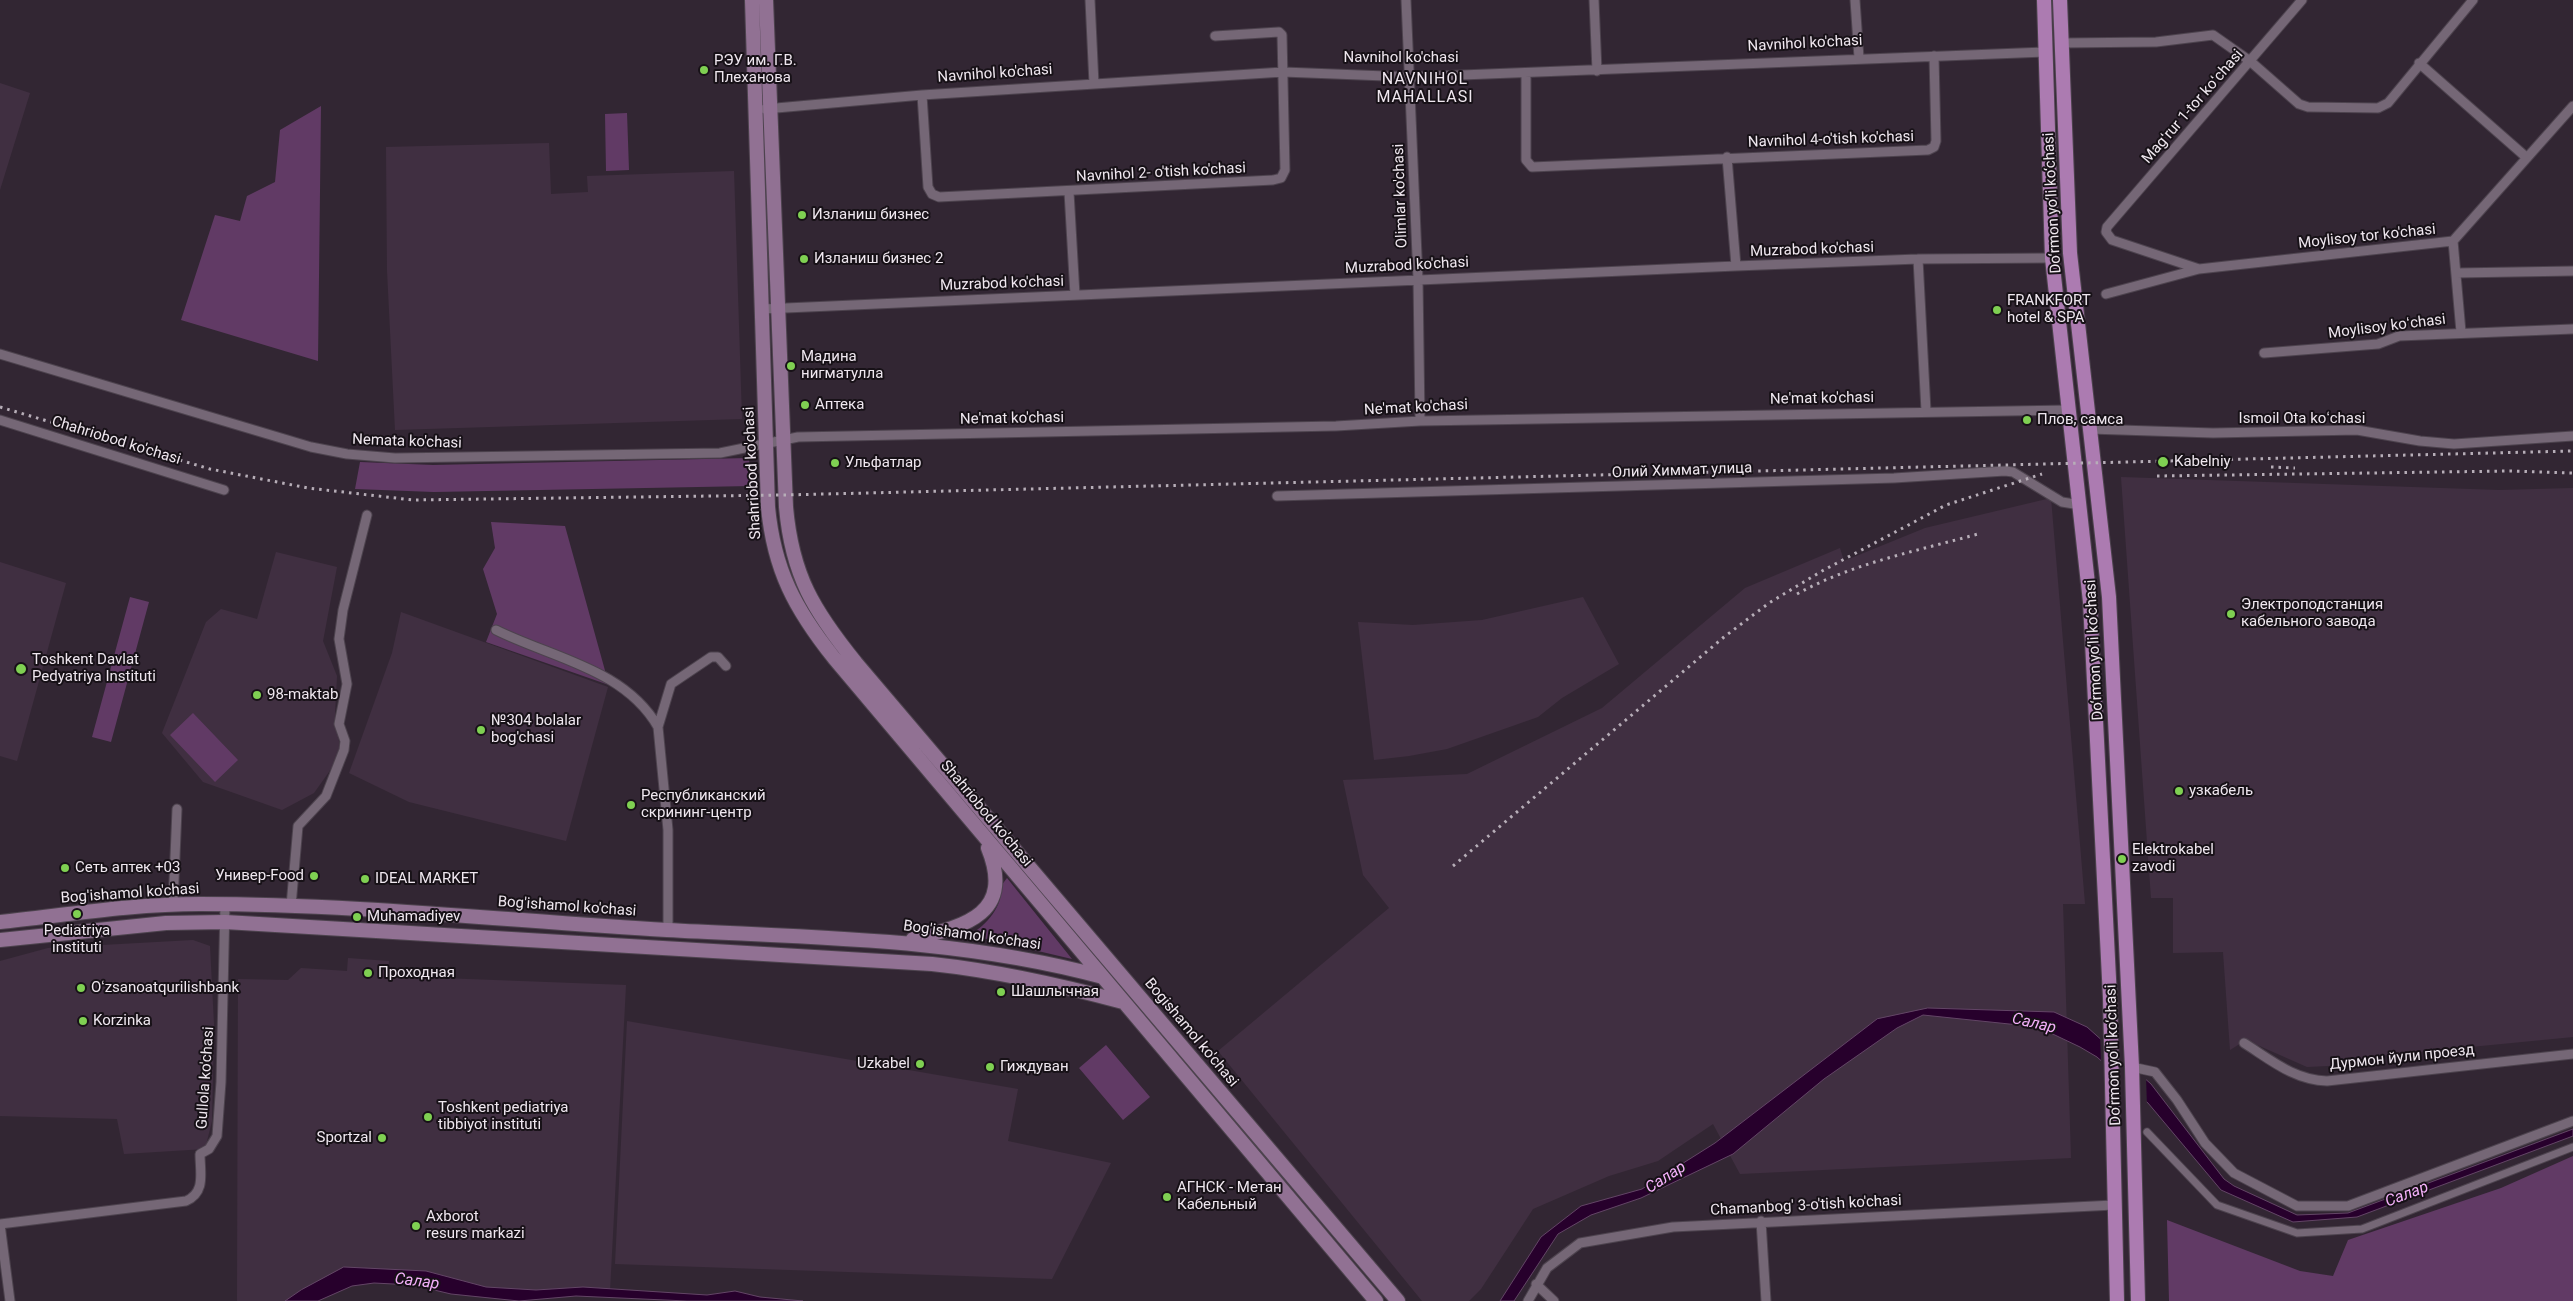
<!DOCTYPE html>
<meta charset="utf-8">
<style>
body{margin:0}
canvas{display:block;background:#322633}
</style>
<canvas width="2573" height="1301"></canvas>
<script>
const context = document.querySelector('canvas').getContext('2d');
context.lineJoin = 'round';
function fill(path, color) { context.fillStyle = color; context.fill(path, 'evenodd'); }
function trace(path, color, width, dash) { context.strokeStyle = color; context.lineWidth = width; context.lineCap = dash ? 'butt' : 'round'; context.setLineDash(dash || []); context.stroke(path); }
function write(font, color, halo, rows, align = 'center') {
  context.font = font + ' Roboto,sans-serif'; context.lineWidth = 4; context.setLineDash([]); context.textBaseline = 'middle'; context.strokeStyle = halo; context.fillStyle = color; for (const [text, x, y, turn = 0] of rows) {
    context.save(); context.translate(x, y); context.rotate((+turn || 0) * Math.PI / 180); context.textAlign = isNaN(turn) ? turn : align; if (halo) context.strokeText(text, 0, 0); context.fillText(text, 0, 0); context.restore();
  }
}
const built = new Path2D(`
 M0 83 30 93 0 190Z
 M549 143 551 194 588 192 587 176 734 171 742 419 395 430 387 270 386 147Z
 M2121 477 2499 490 2573 488V1037L2378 1056 2368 1064 2307 1067 2246 1040 2230 1050 2223 952 2173 953V898H2151Z
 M2051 498 2085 904H2063L2071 1158 1740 1174 1713 1124 1658 1161 1609 1176 1533 1209 1481 1289 1469 1301H1422L1218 1051 1389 908 1363 875 1343 780 1467 774 1602 708 1745 588 1840 548 1844 561 1925 528Z
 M276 552 337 567 323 641 337 676 335 714 341 755 314 793 282 810 203 782 162 733 206 622 221 609 257 619Z
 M0 562 66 583 17 761 0 756Z
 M1583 597 1619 664 1562 698 1538 717 1447 749 1409 756 1374 760 1358 622 1413 625 1482 620Z
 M401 612 608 687 566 841 409 802 349 773 392 653Z
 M193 940 210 946 214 1025 212 1121 205 1149 124 1154 117 1119 0 1116V961L48 948Z
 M348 958 389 961 388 976 626 985 610 1291 532 1295 344 1279 301 1301H237L238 979 288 980 301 968 347 971Z
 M627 1021 1018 1089 1008 1141 1111 1163 1052 1279 615 1264Z`);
const green = new Path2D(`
 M321 106 318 361 181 320 215 215 240 221 247 196 275 182 280 130Z
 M627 113 629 170 606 171 605 114Z
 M749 458 751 486 434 492 355 489 360 462 433 465Z
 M491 522 565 526 609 685 486 642 497 614 483 569 495 548Z
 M130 597 149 602 111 742 92 737Z
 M193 713 238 760 215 782 170 735Z
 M1007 878 1072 959 970 935C987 924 1003 907 1001 886Z
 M1106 1045 1150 1097 1123 1120 1079 1068Z
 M2573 1156V1301H2169L2167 1220 2300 1271 2333 1276 2348 1240 2501 1188Z`);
const water = new Path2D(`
 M1928 1008 2054 1012 2087 1027 2151 1084 2224 1179 2234 1186 2297 1215 2348 1213 2573 1129V1136L2357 1217 2293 1222 2221 1190 2148 1103 2097 1057 2080 1047 2038 1027 1923 1015 1897 1028 1824 1079 1733 1154 1641 1198 1591 1215 1558 1234 1514 1301H1500L1541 1237 1581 1206 1642 1189 1715 1143 1877 1019Z
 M344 1267 426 1271 486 1287 536 1290 583 1287 707 1295 735 1291 760 1297 803 1301H687L576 1296 519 1301 451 1294 413 1285 374 1283 352 1286 318 1301H285L301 1290Z`);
const pier = new Path2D(`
 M2100 1034 2146 1076 2147 1107 2101 1063Z`);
const pedestrian = new Path2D(`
 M2147 1132 2217 1205 2297 1233 2362 1229 2573 1147`);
const minor = new Path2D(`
 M1090 0 1094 84
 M1406 0 1418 279 1420 421
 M1594 0 1597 71
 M1855 0 1859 58
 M2062 43 2156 42 2213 35 2250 61 2299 104 2308 107 2378 108 2388 103 2473 0
 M2419 63 2526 157
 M1526 73V160L1532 167 1928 150 1934 147 1936 141 1934 56
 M922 95 928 187 932 194 939 197 1273 180 1281 178 1285 170 1282 35 1279 32 1215 36
 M765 109 922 95 1283 72 1411 77 2045 52
 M1727 157 1736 266
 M1069 192 1075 295
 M2453 241 2461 332
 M1918 259 1926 411
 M2199 269 2112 240 2106 232 2107 227 2302 0
 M2456 273 2573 271
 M2106 294 2199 269 2453 241 2573 106
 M763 309 1736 266 1918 259 2052 258
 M2264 353 2378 344 2399 336 2573 329
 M0 354 311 447 347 454 395 458 720 453 798 437 1336 426 1420 421 2068 410
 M0 420 224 490
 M2090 429 2213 433 2357 430 2420 441 2454 444 2573 436
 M1277 496 1894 478 2005 471 2013 472 2062 502 2080 505
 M496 630C552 658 625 669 658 727
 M173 905 177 809
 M291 906 298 826 326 796 344 750 345 741 339 724 347 684 339 639 343 610 367 515
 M668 930V830L658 727 671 684 711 657H718L726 666
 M2244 1043C2271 1060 2294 1080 2327 1081L2573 1054
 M2132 1067 2155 1072 2177 1100 2205 1143 2234 1173 2297 1206H2348L2573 1121
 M1761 1221 1766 1301
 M0 1224 186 1201C206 1192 200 1173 200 1154L209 1149 217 1136 221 1082 225 905
 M0 1224 10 1301
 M1536 1284 1554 1301
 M1528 1301 1547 1268 1580 1243 1673 1227 2114 1205`);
const secondary = new Path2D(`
 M752 0 768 507C774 570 795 609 834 658L1376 1301
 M766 0 786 507C792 576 814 611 856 663L1398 1301
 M0 922C66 915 133 904 200 904 356 904 512 921 667 930 814 938 960 938 1103 977
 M913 939C964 926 1015 915 988 848
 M0 940 166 923 225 922 932 964C997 971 1060 985 1123 1002`);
const primary = new Path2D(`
 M2044 0 2052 258 2090 602 2110 998 2117 1301
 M2060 0 2070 253 2109 597 2132 1067 2138 1301`);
const rail = new Path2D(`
 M0 407 210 469 308 488 413 500 785 495 2573 451
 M2271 467 2295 468
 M2157 476 2510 471 2573 473
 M1797 594C1853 563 1917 551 1978 534
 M1453 866 1724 637 1769 603 1822 571 1946 505 2042 474`);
const markers = [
 [704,70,5,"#7fd052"],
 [802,215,5,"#7fd052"],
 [804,259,5,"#7fd052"],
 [1997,310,5,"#7fd052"],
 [791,366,5,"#7fd052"],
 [805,405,5,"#7fd052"],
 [2027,420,5,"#7fd052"],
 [2163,462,6,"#7fd052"],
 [835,463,5,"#7fd052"],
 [2231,614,5,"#7fd052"],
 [21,669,6,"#7fd052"],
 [257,695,5,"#7fd052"],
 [481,730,5,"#7fd052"],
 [2179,791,5,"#7fd052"],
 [631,805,5,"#7fd052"],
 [2122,859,5,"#7fd052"],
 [65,868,5,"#7fd052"],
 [314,876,5,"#7fd052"],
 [365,879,5,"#7fd052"],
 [77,914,5,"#7fd052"],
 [357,917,5,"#7fd052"],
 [368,973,5,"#7fd052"],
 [81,988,5,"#7fd052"],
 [1001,992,5,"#7fd052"],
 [83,1021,5,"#7fd052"],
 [920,1064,5,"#7fd052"],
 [990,1067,5,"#7fd052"],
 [428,1117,5,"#7fd052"],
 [382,1138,5,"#7fd052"],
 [1167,1197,5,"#7fd052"],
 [416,1226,5,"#7fd052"]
];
const streetNames = [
 ["Navnihol ko'chasi",1805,44,-3],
 ["Navnihol ko'chasi",1401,58],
 ["Navnihol ko'chasi",995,74,-4],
 ["Magʻrur 1-tor koʻchasi",2193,107,-49],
 ["Navnihol 4-o'tish ko'chasi",1831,140,-2],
 ["Navnihol 2- o'tish ko'chasi",1161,173,-3],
 ["Olimlar ko'chasi",1401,196,-92],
 ["Do‘rmon yo‘li ko‘chasi",2053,203,-93],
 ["Moylisoy tor ko'chasi",2367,237,-6],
 ["Muzrabod ko'chasi",1812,250,-2],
 ["Muzrabod ko'chasi",1407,266,-3],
 ["Muzrabod ko'chasi",1002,284,-2],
 ["Moylisoy koʻchasi",2387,327,-7],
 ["Ne'mat ko'chasi",1822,399,-1],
 ["Ne'mat ko'chasi",1416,408,-3],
 ["Ne'mat ko'chasi",1012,419,-1],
 ["Ismoil Ota koʻchasi",2302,419],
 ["Chahriobod ko'chasi",116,441,17],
 ["Nemata ko'chasi",407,442,2],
 ["Олий Химмат улица",1682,471,-2],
 ["Shahriobod ko'chasi",753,473,-93],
 ["Do‘rmon yo‘li ko‘chasi",2095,650,-93],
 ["Shahriobod ko'chasi",986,814,50],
 ["Bog'ishamol ko'chasi",130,894,-4],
 ["Bog'ishamol ko'chasi",567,907,4],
 ["Bog'ishamol ko'chasi",972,936,8],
 ["Bogishamol ko'chasi",1191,1033,50],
 ["Do‘rmon yo‘li ko‘chasi",2114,1055,-92],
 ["Дурмон йули проезд",2402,1058,-6],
 ["Gullola ko'chasi",206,1078,-86],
 ["Chamanbog' 3-o'tish ko'chasi",1806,1206,-3]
];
const poiNames = [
 ["РЭУ им. Г.В.",714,61],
 ["Плеханова",714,78],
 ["Изланиш бизнес",812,215],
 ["Изланиш бизнес 2",814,259],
 ["FRANKFORT",2007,301],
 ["hotel & SPA",2007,318],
 ["Мадина",801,357],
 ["нигматулла",801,374],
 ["Аптека",815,405],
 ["Плов, самса",2037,420],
 ["Kabelniy",2174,462],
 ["Ульфатлар",845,463],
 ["Электроподстанция",2241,605],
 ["кабельного завода",2241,622],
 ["Toshkent Davlat",32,660],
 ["Pedyatriya Instituti",32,677],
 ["98-maktab",267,695],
 ["№304 bolalar",491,721],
 ["bog'chasi",491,738],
 ["узкабель",2189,791],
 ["Республиканский",641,796],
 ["скрининг-центр",641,813],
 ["Elektrokabel",2132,850],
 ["zavodi",2132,867],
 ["Сеть аптек +03",75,868],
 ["Универ-Food",304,876,"right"],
 ["IDEAL MARKET",375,879],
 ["Muhamadiyev",367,917],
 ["Pediatriya",77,931,"center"],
 ["instituti",77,948,"center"],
 ["Проходная",378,973],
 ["Oʻzsanoatqurilishbank",91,988],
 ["Шашлычная",1011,992],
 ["Korzinka",93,1021],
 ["Uzkabel",910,1064,"right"],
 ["Гиждуван",1000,1067],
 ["Toshkent pediatriya",438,1108],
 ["tibbiyot instituti",438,1125],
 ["Sportzal",372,1138,"right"],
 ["АГНСК - Метан",1177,1188],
 ["Кабельный",1177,1205],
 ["Axborot",426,1217],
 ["resurs markazi",426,1234]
];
const neighbourhoodNames = [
 ["NAVNIHOL",1425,80],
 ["MAHALLASI",1425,98]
];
const waterNames = [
 ["Салар",2034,1024,13],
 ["Салар",1666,1178,-33],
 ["Салар",2407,1195,-21],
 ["Салар",417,1282,7]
];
fill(built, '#402f41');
fill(green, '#613a65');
fill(water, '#27002c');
trace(water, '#634566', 1);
fill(pier, '#322633');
trace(pedestrian, '#4d434e', 9);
trace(minor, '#4d434e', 11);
trace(secondary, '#4d434e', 16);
trace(primary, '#4d434e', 16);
trace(pedestrian, '#756776', 7);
trace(minor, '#756776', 9);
trace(secondary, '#917193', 14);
trace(primary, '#ac7bb1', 14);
trace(rail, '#b7aeb8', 3, [2.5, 5]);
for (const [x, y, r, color] of markers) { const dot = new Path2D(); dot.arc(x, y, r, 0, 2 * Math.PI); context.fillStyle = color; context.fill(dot); trace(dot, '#171117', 2); }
write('15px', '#efe7ef', '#171117', streetNames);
write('15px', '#efe7ef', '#171117', poiNames, 'left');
context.letterSpacing = '1px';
write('16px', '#efe7ef', '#171117', neighbourhoodNames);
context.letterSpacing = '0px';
write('italic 16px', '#f4b0fa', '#171117', waterNames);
</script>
